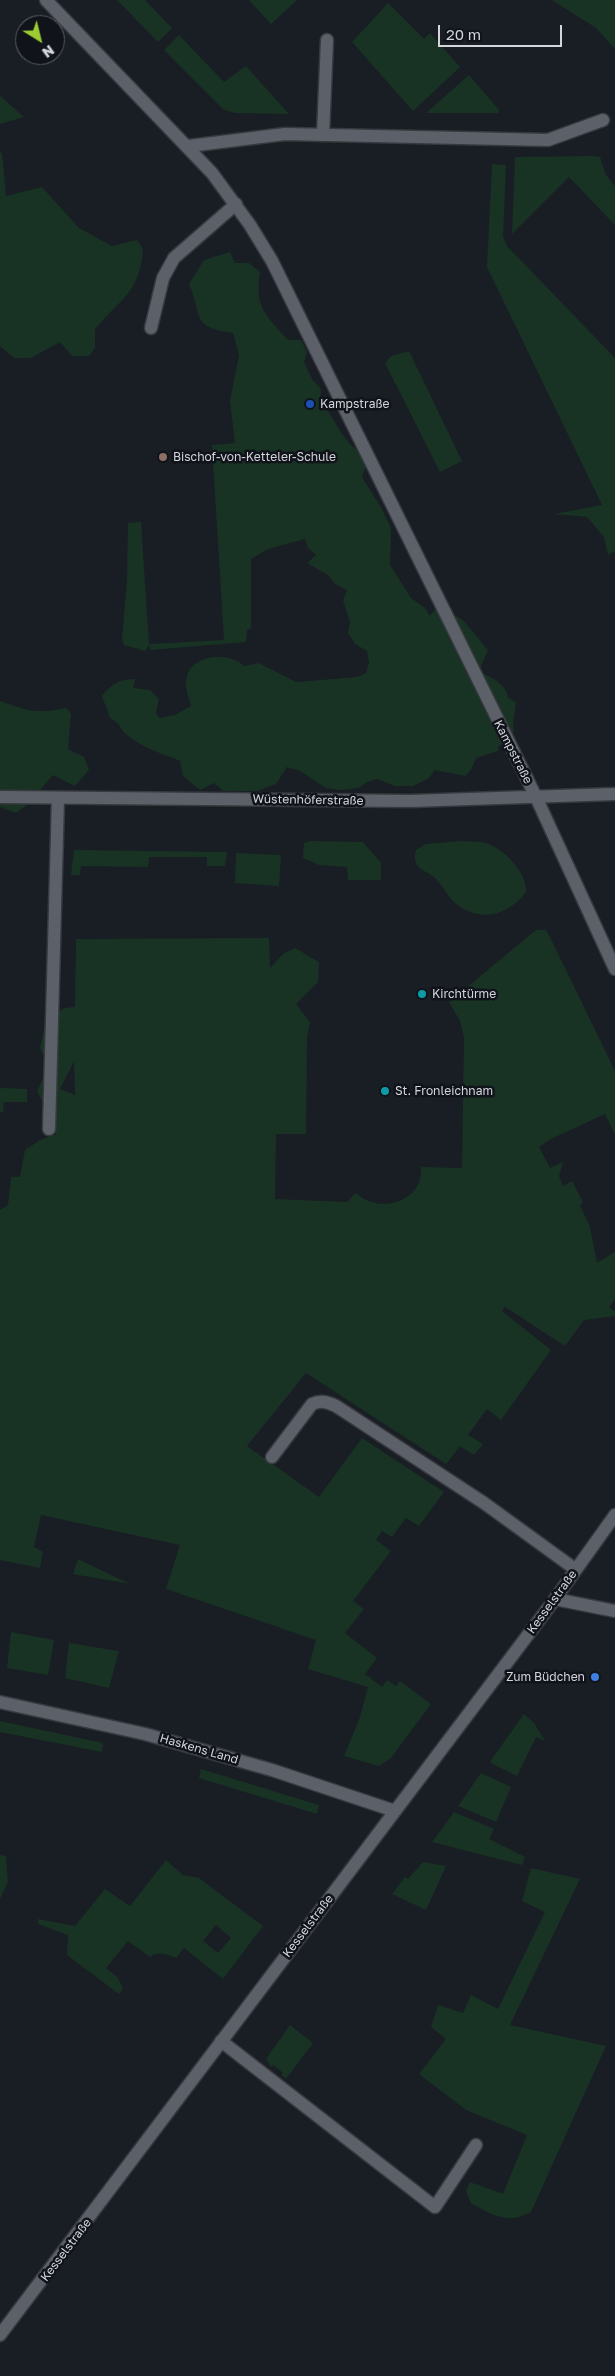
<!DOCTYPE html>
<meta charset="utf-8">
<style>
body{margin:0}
#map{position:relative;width:615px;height:2376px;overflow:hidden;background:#191d24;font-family:"Golos Text",sans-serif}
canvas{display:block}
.north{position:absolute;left:15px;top:15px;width:50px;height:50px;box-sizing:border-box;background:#10141a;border:1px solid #5e6267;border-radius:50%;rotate:144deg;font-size:14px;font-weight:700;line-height:20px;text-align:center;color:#d4d6db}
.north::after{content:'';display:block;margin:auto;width:18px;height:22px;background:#9ccb32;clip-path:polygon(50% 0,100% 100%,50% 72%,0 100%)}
.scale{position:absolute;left:438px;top:25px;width:124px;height:22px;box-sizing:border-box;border:2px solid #d4d6db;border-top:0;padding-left:6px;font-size:15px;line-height:18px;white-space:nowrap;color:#d4d6db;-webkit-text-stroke:4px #10141a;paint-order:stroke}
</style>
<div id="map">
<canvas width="615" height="2376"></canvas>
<div class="north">N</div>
<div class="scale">20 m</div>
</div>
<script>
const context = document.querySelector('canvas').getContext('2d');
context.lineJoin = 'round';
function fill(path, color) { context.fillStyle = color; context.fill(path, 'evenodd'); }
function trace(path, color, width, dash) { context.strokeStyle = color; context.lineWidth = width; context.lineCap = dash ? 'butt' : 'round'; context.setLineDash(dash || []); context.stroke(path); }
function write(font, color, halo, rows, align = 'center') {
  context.font = font + ' "Golos Text",sans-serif'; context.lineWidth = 5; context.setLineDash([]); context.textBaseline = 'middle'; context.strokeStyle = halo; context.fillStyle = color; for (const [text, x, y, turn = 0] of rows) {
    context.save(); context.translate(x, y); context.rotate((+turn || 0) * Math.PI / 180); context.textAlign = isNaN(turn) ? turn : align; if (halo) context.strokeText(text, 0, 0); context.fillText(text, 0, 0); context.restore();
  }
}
const green = new Path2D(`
 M117 0H145L172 28 158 42Z
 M249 0H297L271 24Z
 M552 0H615V49L596 28Z
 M388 3 424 39 430 33 460 67 413 111 352 42Z
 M179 35 224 82 246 66 289 114 235 113 224 110 164 50Z
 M469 75 499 110 498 113H426Z
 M0 96 24 117 0 124Z
 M2 152 6 196 42 187 79 228 112 246 137 240 143 249C140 293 121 298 95 329V348L89 356H72L60 342 31 358H14L0 346V153Z
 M593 156 600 157 606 175 615 186V225L569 177 512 234 515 157Z
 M492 164 506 165 503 237 507 246 615 358V551L608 555 604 537 587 517 554 514 602 505 487 267Z
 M230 252 235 263H249L260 272C254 308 266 315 288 340H301L307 352 304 362 312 379 321 389 320 401C340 424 340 443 369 457L362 477 382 509 391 528 390 565 411 598 425 608 430 616C436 607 441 607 452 608L454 614 464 621 488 650 479 671C492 679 506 682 508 698L516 702 513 722 514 731 498 747V751L476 758 471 770 465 776 435 770 429 778 413 786H395L377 779 367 782 359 788 341 790 326 788 300 771 287 767 276 784 257 791H223L214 783 200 790 183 776 180 761C162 753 141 748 126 734 118 727 123 725 110 718L102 696C112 684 119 679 135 679L133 688 150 690 159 699 156 713 159 718 175 715 191 706C188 696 184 686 187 676 193 654 230 652 244 666L259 663 296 682 357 677 366 673 369 663 367 651 355 644 348 633 350 622 343 600 347 590 335 584 328 575 307 563 316 555 308 548 305 539 268 549 251 559V628L247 630 246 642 151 650 149 645 145 651 124 645 122 639 127 580 128 523 141 522 149 644 224 640 212 445 235 443 230 401 239 355 233 333C190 327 203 316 189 284L204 260Z
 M409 351 462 461 440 472 385 363 391 356Z
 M0 701C29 711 35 714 66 708L71 714 68 749 84 757 89 770 75 786 53 775 27 805 16 813 0 807Z
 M309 841 363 842 381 863V880H348L347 867 319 865 303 858 304 843Z
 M462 841C469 842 478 841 486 843 504 849 527 872 526 892 509 916 479 923 455 903 447 896 443 886 436 879 425 868 411 871 416 850L425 844Z
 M74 850 227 852 225 866H207V857H149L148 867 81 866 80 875H71Z
 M236 853 281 855 279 886 235 883Z
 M536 930H546L550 937 615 1071V1135L605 1114 551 1139 539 1147 550 1168 563 1162 559 1176 563 1186 572 1181 583 1202 580 1205 590 1227 597 1263 615 1252V1299L609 1307 615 1312V1316L584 1320 565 1346 505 1307 502 1311 551 1350 501 1420 487 1409 468 1435 483 1444 474 1455 460 1446 446 1464 306 1373 247 1446 319 1497 362 1438 444 1492 419 1526 406 1518 392 1537 382 1531 376 1540 391 1551 353 1601 364 1609 345 1633 377 1658 365 1674 382 1687 387 1680 396 1686 400 1681 431 1704 391 1758 379 1766 344 1756 359 1720 368 1687 308 1669 316 1640 166 1589 180 1545 41 1515 34 1547 43 1552 40 1568 0 1560V1210L8 1205 11 1177H20L25 1150 40 1140 56 1134 46 1108 37 1091 49 1066 40 1048 46 1021 64 1008 75 1007 76 939 269 938 270 968 283 954 295 948 319 962 318 982 296 1004 310 1022 307 1039 306 1134H276L275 1199 347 1202 356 1193C379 1215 424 1202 421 1167L462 1168 464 1038 460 1021 449 1002ZM74 1061V1060L75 1095 60 1089Z
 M0 1088 27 1089V1102H4L3 1113 0 1112Z
 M78 1559 130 1584 73 1574Z
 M11 1632 54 1640 48 1675 7 1668Z
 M69 1643 119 1651 109 1688 65 1678Z
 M524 1714 534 1723 545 1741 536 1737 517 1776 491 1763V1760Z
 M0 1721 103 1743 102 1752 0 1732Z
 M201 1769 319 1805 317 1814 199 1778Z
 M481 1773 511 1787 496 1822 458 1806Z
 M454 1812 494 1829 489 1839 525 1857 522 1865 432 1842Z
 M0 1855 6 1856 8 1882 0 1899Z
 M166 1860 183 1875 199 1878 263 1926 223 1979 184 1948 176 1958C166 1954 159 1951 150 1957L128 1941 106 1968 118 1978 123 1989 119 1994 67 1955 68 1935 38 1924V1919L75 1926 105 1889 130 1906ZM216 1925 231 1938 218 1953 203 1941Z
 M423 1862 446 1866 426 1910 392 1894 405 1877 408 1879Z
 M531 1868 580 1879 510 2025 606 2046 531 2212C507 2225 492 2215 471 2203L466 2191 470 2182 503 2194 527 2135 466 2110 419 2074 446 2039 431 2027 438 2005 463 2013 471 1995 498 2009 545 1912 522 1901Z
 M290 2025 313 2043 286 2079 281 2075 283 2073 273 2065 271 2067 266 2059Z`);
const lane = new Path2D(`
 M323 135 327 40
 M151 328 163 278 174 258 236 204
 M49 1129 58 798
 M272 1457 312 1404C321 1400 327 1402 336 1406L484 1503 575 1569
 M221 2041 435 2207 476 2145`);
const street = new Path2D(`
 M46 0 212 173 250 225 272 261 536 797 615 969
 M189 146 285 134 548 140 603 120
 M0 797 411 801 615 794
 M555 1599 615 1611
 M0 1702 145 1734 272 1770 395 1811
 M0 2335 555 1599 615 1515`);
const markers = [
 [310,404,5,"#1a4fb4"],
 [163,457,5,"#8d6e63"],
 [422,994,5,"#0f9aa8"],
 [385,1091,5,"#0f9aa8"],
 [595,1677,5,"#3f7fe0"]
];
const poiNames = [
 ["Kampstraße",320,404],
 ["Bischof-von-Ketteler-Schule",173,457],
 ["Kirchtürme",432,994],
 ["St. Fronleichnam",395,1091],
 ["Zum Büdchen",585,1677,"right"]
];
const streetNames = [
 ["Kampstraße",513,752,63],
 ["Wüstenhöferstraße",308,800,1],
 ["Kesselstraße",552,1602,-54],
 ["Haskens Land",199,1749,16],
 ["Kesselstraße",308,1926,-53],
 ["Kesselstraße",66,2250,-53]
];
fill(green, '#183324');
trace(lane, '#37393e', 15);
trace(street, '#37393e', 15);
trace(lane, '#5c6169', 12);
trace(street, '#5c6169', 12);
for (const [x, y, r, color] of markers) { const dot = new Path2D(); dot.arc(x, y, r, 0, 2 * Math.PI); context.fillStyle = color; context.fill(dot); trace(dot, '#10141a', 2); }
write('12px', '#d4d6db', '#10141a', poiNames, 'left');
write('12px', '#d4d6db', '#10141a', streetNames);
</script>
